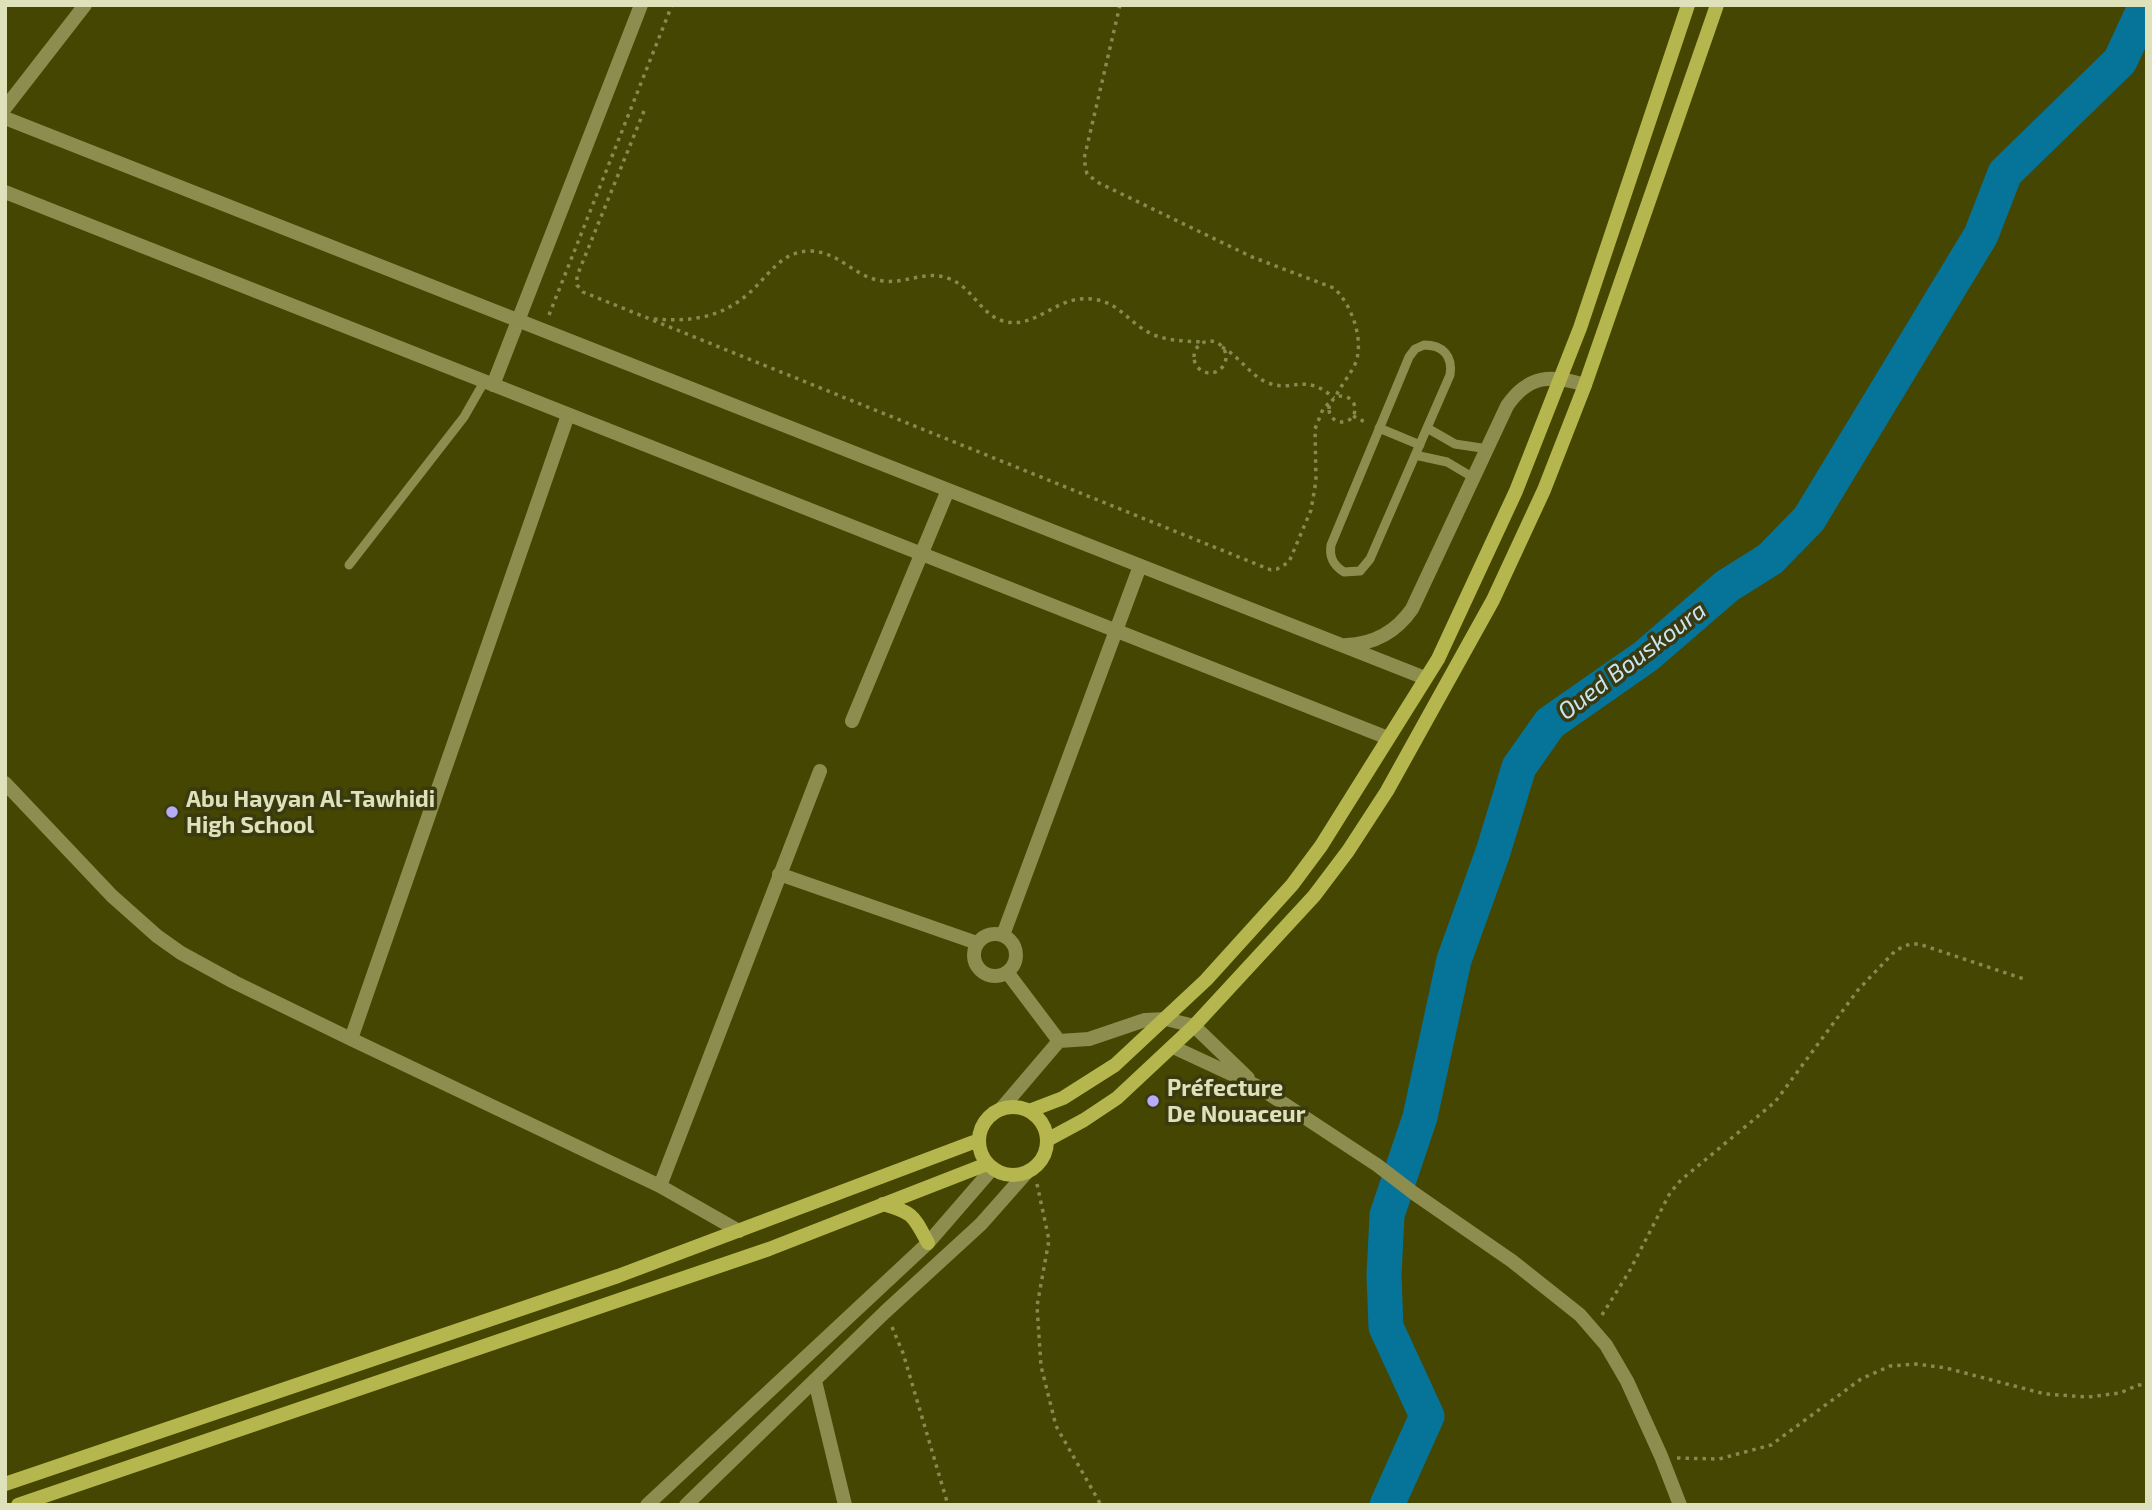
<!DOCTYPE html>
<meta charset="utf-8">
<style>
body{margin:0}
#map{position:relative;width:2152px;height:1510px;overflow:hidden;background:#454601;font-family:"Exo 2",sans-serif}
canvas{display:block}
.frame{position:absolute;inset:0;border:7px solid #dfe1ba;pointer-events:none}
</style>
<div id="map">
<canvas width="2152" height="1510"></canvas>
<div class="frame"></div>
</div>
<script>
const context = document.querySelector('canvas').getContext('2d');
context.lineJoin = 'round';
function trace(path, color, width, dash) { context.strokeStyle = color; context.lineWidth = width; context.lineCap = dash ? 'butt' : 'round'; context.setLineDash(dash || []); context.stroke(path); }
function write(font, color, halo, rows, align = 'center') {
  context.font = font + ' "Exo 2",sans-serif'; context.lineWidth = 7; context.setLineDash([]); context.textBaseline = 'middle'; context.strokeStyle = halo; context.fillStyle = color; for (const [text, x, y, turn = 0] of rows) {
    context.save(); context.translate(x, y); context.rotate((+turn || 0) * Math.PI / 180); context.textAlign = isNaN(turn) ? turn : align; if (halo) context.strokeText(text, 0, 0); context.fillText(text, 0, 0); context.restore();
  }
}
const river = new Path2D(`
 M1387 1505 1427 1416 1386 1327 1384 1275 1387 1215 1420 1117 1454 960 1493 852 1519 767 1550 723 1646 656 1727 586 1770 559 1809 519 1981 235 2005 173 2120 61 2146 5`);
const path = new Path2D(`
 M1120 5 1084 159 1087 174 1099 183 1252 257 1334 288C1351 304 1364 338 1356 362 1351 374 1341 385 1336 396
 M644 111 577 276V285L583 292 1271 570 1277 569 1289 562 1311 510 1316 481 1315 429 1323 409 1330 402
 M549 315 672 5
 M654 319C689 322 721 318 748 294 769 276 780 251 811 251 840 252 855 278 883 281 907 284 926 269 950 279 973 288 980 314 1003 321 1038 331 1057 291 1098 300 1118 304 1129 321 1146 331 1163 341 1184 341 1203 342
 M1194 357a16 16 0 1 1 32 0a16 16 0 1 1-32 0Z
 M1222 347C1240 357 1250 375 1266 382 1293 394 1303 371 1334 398
 M1329 409a13 13 0 1 1 26 0a13 13 0 1 1-26 0Z
 M1353 416 1367 423
 M1037 1184 1049 1240 1037 1306 1041 1366 1056 1426 1101 1505
 M1602 1315 1629 1272 1670 1193 1681 1180 1775 1102 1858 990 1896 950 1910 944H1919L2024 979
 M892 1327 903 1353 948 1505
 M1677 1458 1719 1459 1771 1445 1861 1379 1890 1366 1916 1364 1946 1368 2045 1394 2088 1397 2120 1393 2138 1385H2147`);
const service = new Path2D(`
 M1424 345C1443 345 1453 356 1450 375L1370 559 1360 571 1344 572C1333 565 1329 557 1331 545L1409 357 1415 349Z
 M1379 428 1420 445
 M1427 428 1455 444 1488 449
 M1415 455 1447 462 1474 478
 M349 565 464 417 484 382`);
const minor = new Path2D(`
 M5 108 85 5
 M5 118 1425 678
 M5 192 1388 738
 M493 385 641 5
 M1346 645C1374 644 1396 632 1412 609L1507 406C1528 375 1551 374 1585 385
 M852 721 948 490
 M5 783 112 896 157 936 181 953 234 982 351 1039 660 1186 739 1231
 M779 874 977 943
 M974 955a21 21 0 1 1 42 0a21 21 0 1 1-42 0Z
 M1003 935 1140 566
 M1007 972 1059 1041
 M351 1039 568 415
 M1001 1109 1059 1041 1089 1039 1145 1020 1166 1019
 M660 1186 820 771
 M815 1381 845 1505`);
const tertiary = new Path2D(`
 M1166 1019 1194 1026 1248 1078
 M1173 1047 1257 1086 1377 1165 1415 1194 1512 1261 1580 1315 1606 1345 1627 1381 1661 1456 1680 1505
 M647 1505 928 1243 993 1168
 M686 1505 885 1312 981 1224 1027 1172`);
const secondary = new Path2D(`
 M979 1141a34 34 0 1 1 68 0a34 34 0 1 1-68 0Z
 M1029 1111 1063 1098 1115 1065 1206 980 1292 885 1321 846 1438 659 1516 491 1580 328 1688 5
 M1047 1140 1084 1120 1117 1098 1194 1026 1314 896 1348 851 1387 791 1493 600 1544 490 1585 385 1717 5
 M883 1204C914 1213 913 1215 928 1243
 M5 1484 618 1276 979 1140
 M18 1505 769 1249 987 1164`);
const markers = [
 [172,812,7,"#b6acf8"],
 [1153,1101,7,"#b6acf8"]
];
const poiNames = [
 ["Abu Hayyan Al-Tawhidi",186,799],
 ["High School",186,825],
 ["Préfecture",1167,1088],
 ["De Nouaceur",1167,1114]
];
const waterNames = [
 ["Oued Bouskoura",1632,661,-37]
];
trace(river, '#067398', 35);
trace(path, '#878951', 3.5, [3.5, 5]);
trace(service, '#8c8d4f', 9);
trace(minor, '#8c8d4f', 14);
trace(tertiary, '#8c8d4f', 14);
trace(secondary, '#b5b74e', 14);
for (const [x, y, r, color] of markers) { const dot = new Path2D(); dot.arc(x, y, r, 0, 2 * Math.PI); context.fillStyle = color; context.fill(dot); trace(dot, '#3a3a10', 2.5); }
write('bold 23px', '#dfe1ba', '#3a3a10', poiNames, 'left');
write('italic 24px', '#cbe4f1', '#3a3a10', waterNames);
</script>
